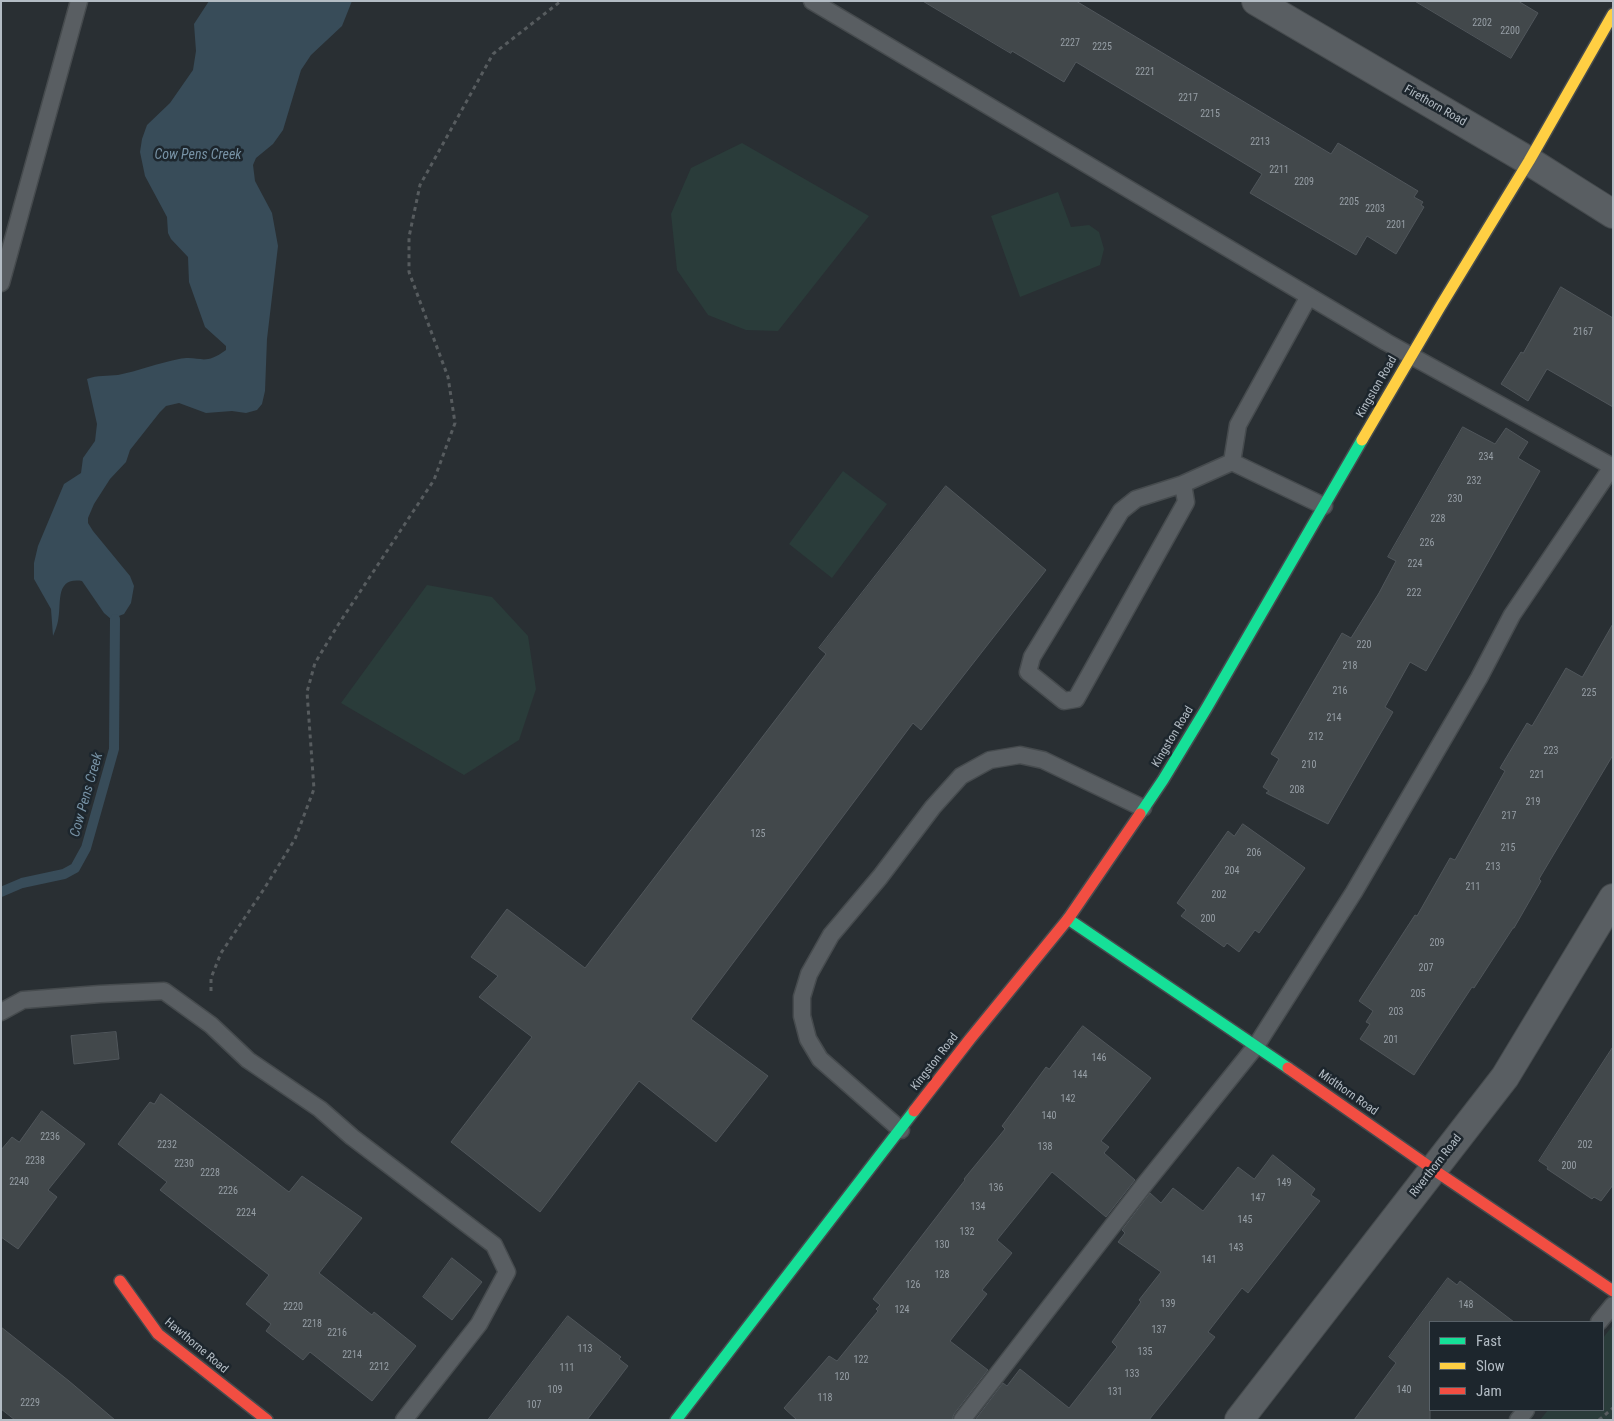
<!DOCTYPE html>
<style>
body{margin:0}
#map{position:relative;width:1614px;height:1421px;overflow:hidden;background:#292f33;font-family:"Roboto Condensed",sans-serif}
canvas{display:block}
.frame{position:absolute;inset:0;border:2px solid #b3bcc4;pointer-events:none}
.legend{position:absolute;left:1429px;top:1321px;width:175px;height:90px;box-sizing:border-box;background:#1d262d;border:1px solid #596269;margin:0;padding:6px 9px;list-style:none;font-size:15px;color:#b3bcc4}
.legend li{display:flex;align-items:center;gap:10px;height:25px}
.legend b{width:25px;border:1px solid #596269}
</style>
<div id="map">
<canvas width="1614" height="1421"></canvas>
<div class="frame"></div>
<ul class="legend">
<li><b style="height:6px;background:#16e098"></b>Fast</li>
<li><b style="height:6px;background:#ffcf43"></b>Slow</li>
<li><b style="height:6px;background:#f24e42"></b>Jam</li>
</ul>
</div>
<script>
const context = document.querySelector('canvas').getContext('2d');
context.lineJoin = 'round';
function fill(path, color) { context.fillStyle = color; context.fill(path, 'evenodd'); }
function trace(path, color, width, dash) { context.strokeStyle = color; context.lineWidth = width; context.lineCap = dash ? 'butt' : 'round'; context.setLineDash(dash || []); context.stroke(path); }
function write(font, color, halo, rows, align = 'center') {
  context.font = font + ' "Roboto Condensed",sans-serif'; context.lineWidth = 5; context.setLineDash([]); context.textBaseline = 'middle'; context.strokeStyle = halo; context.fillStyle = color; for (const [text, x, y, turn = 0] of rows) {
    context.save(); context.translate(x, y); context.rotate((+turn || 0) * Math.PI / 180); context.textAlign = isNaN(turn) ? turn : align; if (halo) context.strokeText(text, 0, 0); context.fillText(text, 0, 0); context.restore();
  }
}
const green = new Path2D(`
 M742 143 869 216 778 331 746 330 708 315 677 270 671 214 691 168Z
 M1058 192 1071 227 1089 225 1099 232 1104 249 1100 265 1020 297 991 216Z
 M843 471 887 504 832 578 789 544Z
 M427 585 492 597 528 636 536 689 519 740 464 775 341 703Z
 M1613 1325V1420H1540L1548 1410H1603V1338Z`);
const water = new Path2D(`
 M209 1H352L342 26 311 55 301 70 283 130 273 144 256 158 253 165 255 181 272 213 278 246 267 339 265 391 262 404 257 410 246 413 232 411 206 413 179 403 166 406 160 412 130 450 126 462 110 479 94 504 88 518V523L93 531 130 576 134 586 131 603 124 614 111 619 104 613 82 581C54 577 62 604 58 621 57 626 55 631 53 636L51 609 34 579V563L38 546 64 484 81 473 83 458 95 441 97 424 87 379C97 375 108 376 118 375 138 371 158 363 179 359 201 355 203 367 226 350V346L205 327 189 282 188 257 171 239 168 233 167 217 145 176 140 152 142 139 147 125 170 103 193 70 196 51 194 24Z`);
const stream = new Path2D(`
 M1 892 22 883 64 874 75 868 86 848 114 749 115 619`);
const building = new Path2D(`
 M923 1H1076L1331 154 1338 143 1418 191 1414 197 1423 202 1421 205 1424 207 1396 254 1367 236 1356 255 1250 193 1262 174 1076 62 1064 82 1012 51 1011 53Z
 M1415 1H1518L1538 13 1511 58Z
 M1561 287 1613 318V407L1547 369 1528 401 1501 384 1521 352 1523 353Z
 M1463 427 1495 444 1506 428 1528 442 1518 458 1540 471 1426 671 1410 662 1385 707 1393 712 1328 824 1266 793 1269 791 1263 787 1279 759 1271 754 1342 633 1351 638 1379 593 1396 561 1388 557Z
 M946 486 1046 570 921 730 913 723 691 1019 768 1076 716 1142 639 1081 540 1212 451 1142 532 1037 479 997 498 976 471 957 507 909 585 968 826 654 819 648Z
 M1613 624V755L1539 879 1541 881 1514 928H1513L1474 988 1472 987 1414 1075 1360 1039 1370 1024 1366 1022 1373 1011 1359 1001 1415 915 1417 916 1450 858 1455 860 1505 771 1500 768 1527 723 1532 726 1566 668 1582 677Z
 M1243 824 1305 868 1259 933 1255 930 1239 952 1227 943 1224 947 1181 916 1186 910 1177 903 1228 831 1234 836Z
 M1083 1026 1151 1078 1101 1141 1109 1147 1104 1153 1135 1180 1106 1217 1052 1172 997 1240 1012 1253 982 1290 987 1294 950 1341 988 1370 954 1414 952 1420H797L784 1408 829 1356 837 1361 878 1311 876 1309 880 1305 873 1299 965 1180 964 1179 1005 1129 1002 1126 1046 1067 1049 1069Z
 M116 1032 119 1059 74 1064 71 1036Z
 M1613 1047V1185L1601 1201 1594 1197 1592 1199 1547 1169 1548 1167 1539 1161Z
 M161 1094 289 1192 302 1176 362 1218 319 1273 372 1315 374 1312 416 1346 372 1401 310 1352 303 1360 266 1331 271 1324 246 1304 269 1275 160 1190 167 1182 118 1144 150 1102 154 1104Z
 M42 1111 85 1144 48 1190 57 1197 18 1249 1 1237V1150L12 1137 19 1142Z
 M1273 1155 1315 1189 1311 1195 1320 1201 1248 1293 1242 1288 1208 1332 1215 1337 1149 1420H975L1003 1383 1007 1386 1020 1369 1069 1408 1117 1347 1112 1342 1141 1302 1139 1300 1161 1272 1118 1242 1125 1233 1122 1230 1150 1193 1161 1203 1173 1188 1203 1211 1238 1167 1254 1179Z
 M452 1258 482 1282 452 1320 423 1297Z
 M1448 1278 1457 1285 1460 1281 1514 1322H1430V1420H1354L1396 1363 1389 1357Z
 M568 1316 621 1357 619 1359 628 1366 587 1420H488Z
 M1 1327 69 1381 115 1420H15L1 1409Z`);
const path = new Path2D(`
 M211 991V978L221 953 264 889 295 839 314 789 307 692 315 663 338 625 434 480 455 423 448 377 409 272V237L420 185 493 54 561 1
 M1599 1420 1613 1408`);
const lane = new Path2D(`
 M812 1 1386 342 1613 467
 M1 283 79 1
 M1232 462 1238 425 1309 296
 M1183 484 1186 502 1076 699 1064 701 1028 672 1032 657 1121 511 1136 499 1183 484 1232 462 1324 506
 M1 1012 23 1000 100 994 164 991 211 1025 248 1060 320 1109 352 1137 494 1245 507 1272 479 1324 404 1420
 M901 1130 820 1059 808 1039 802 1016V997L809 974 831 935 880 877 933 807 961 776 990 760 1020 755 1043 760 1143 808
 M1599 1322 1613 1305
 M962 1420 1144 1185 1256 1046 1354 892 1479 678 1512 615 1612 467
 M1518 1420 1526 1410`);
const street = new Path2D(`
 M1256 1 1529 161 1613 214
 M1239 1420 1505 1077 1613 898`);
const fast = new Path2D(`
 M1140 814 1163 780 1206 709 1362 440
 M1068 919 1288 1068
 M676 1420 914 1111`);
const slow = new Path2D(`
 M1362 440 1440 307 1529 161 1613 14`);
const jam = new Path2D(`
 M1288 1068 1434 1170 1613 1291
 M914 1111 970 1039 1068 919 1140 814
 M120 1281 158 1334 267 1420`);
const numberNames = [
 ["2202",1482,23],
 ["2200",1510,31],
 ["2227",1070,43],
 ["2225",1102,47],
 ["2221",1145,72],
 ["2217",1188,98],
 ["2215",1210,114],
 ["2213",1260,142],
 ["2211",1279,170],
 ["2209",1304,182],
 ["2205",1349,202],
 ["2203",1375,209],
 ["2201",1396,225],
 ["2167",1583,332],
 ["234",1486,457],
 ["232",1474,481],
 ["230",1455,499],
 ["228",1438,519],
 ["226",1427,543],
 ["224",1415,564],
 ["222",1414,593],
 ["220",1364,645],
 ["218",1350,666],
 ["216",1340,691],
 ["225",1589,693],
 ["214",1334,718],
 ["212",1316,737],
 ["223",1551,751],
 ["210",1309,765],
 ["221",1537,775],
 ["208",1297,790],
 ["219",1533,802],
 ["217",1509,816],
 ["125",758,834],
 ["215",1508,848],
 ["206",1254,853],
 ["213",1493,867],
 ["204",1232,871],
 ["211",1473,887],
 ["202",1219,895],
 ["200",1208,919],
 ["209",1437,943],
 ["207",1426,968],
 ["205",1418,994],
 ["203",1396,1012],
 ["201",1391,1040],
 ["146",1099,1058],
 ["144",1080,1075],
 ["142",1068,1099],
 ["140",1049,1116],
 ["2236",50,1137],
 ["2232",167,1145],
 ["202",1585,1145],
 ["138",1045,1147],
 ["2238",35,1161],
 ["2230",184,1164],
 ["200",1569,1166],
 ["2228",210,1173],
 ["2240",19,1182],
 ["149",1284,1183],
 ["136",996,1188],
 ["2226",228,1191],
 ["147",1258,1198],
 ["134",978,1207],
 ["2224",246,1213],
 ["145",1245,1220],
 ["132",967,1232],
 ["130",942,1245],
 ["143",1236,1248],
 ["141",1209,1260],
 ["128",942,1275],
 ["126",913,1285],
 ["139",1168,1304],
 ["148",1466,1305],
 ["2220",293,1307],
 ["124",902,1310],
 ["2218",312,1324],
 ["137",1159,1330],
 ["2216",337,1333],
 ["113",585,1349],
 ["135",1145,1352],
 ["2214",352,1355],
 ["122",861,1360],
 ["2212",379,1367],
 ["111",567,1368],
 ["133",1132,1374],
 ["120",842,1377],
 ["109",555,1390],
 ["140",1404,1390],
 ["131",1115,1392],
 ["118",825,1398],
 ["2229",30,1403],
 ["107",534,1405]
];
const streetNames = [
 ["Firethorn Road",1435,106,30],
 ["Kingston Road",1377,387,-60],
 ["Kingston Road",1173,737,-59],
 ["Kingston Road",935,1062,-52],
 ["Midthorn Road",1348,1093,35],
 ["Riverthorn Road",1436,1166,-52],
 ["Hawthorne Road",196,1346,40]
];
const waterNames = [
 ["Cow Pens Creek",198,155],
 ["Cow Pens Creek",87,795,-74]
];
fill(green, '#2a3c3a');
fill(water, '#384c59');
trace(stream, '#384c59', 10);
fill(building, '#42484b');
trace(building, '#50565b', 1);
trace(lane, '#464b4e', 19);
trace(street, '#464b4e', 30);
trace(fast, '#464b4e', 14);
trace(slow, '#464b4e', 14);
trace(jam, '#464b4e', 14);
trace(path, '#575c5f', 3, [4, 4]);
trace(lane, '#595e62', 16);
trace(street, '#595e62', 28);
trace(fast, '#16e098', 11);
trace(slow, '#ffcf43', 11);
trace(jam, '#f24e42', 11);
write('10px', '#979fa6', null, numberNames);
write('12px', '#b3bcc4', '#1d262d', streetNames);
write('italic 14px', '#7792a5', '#1d262d', waterNames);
</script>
